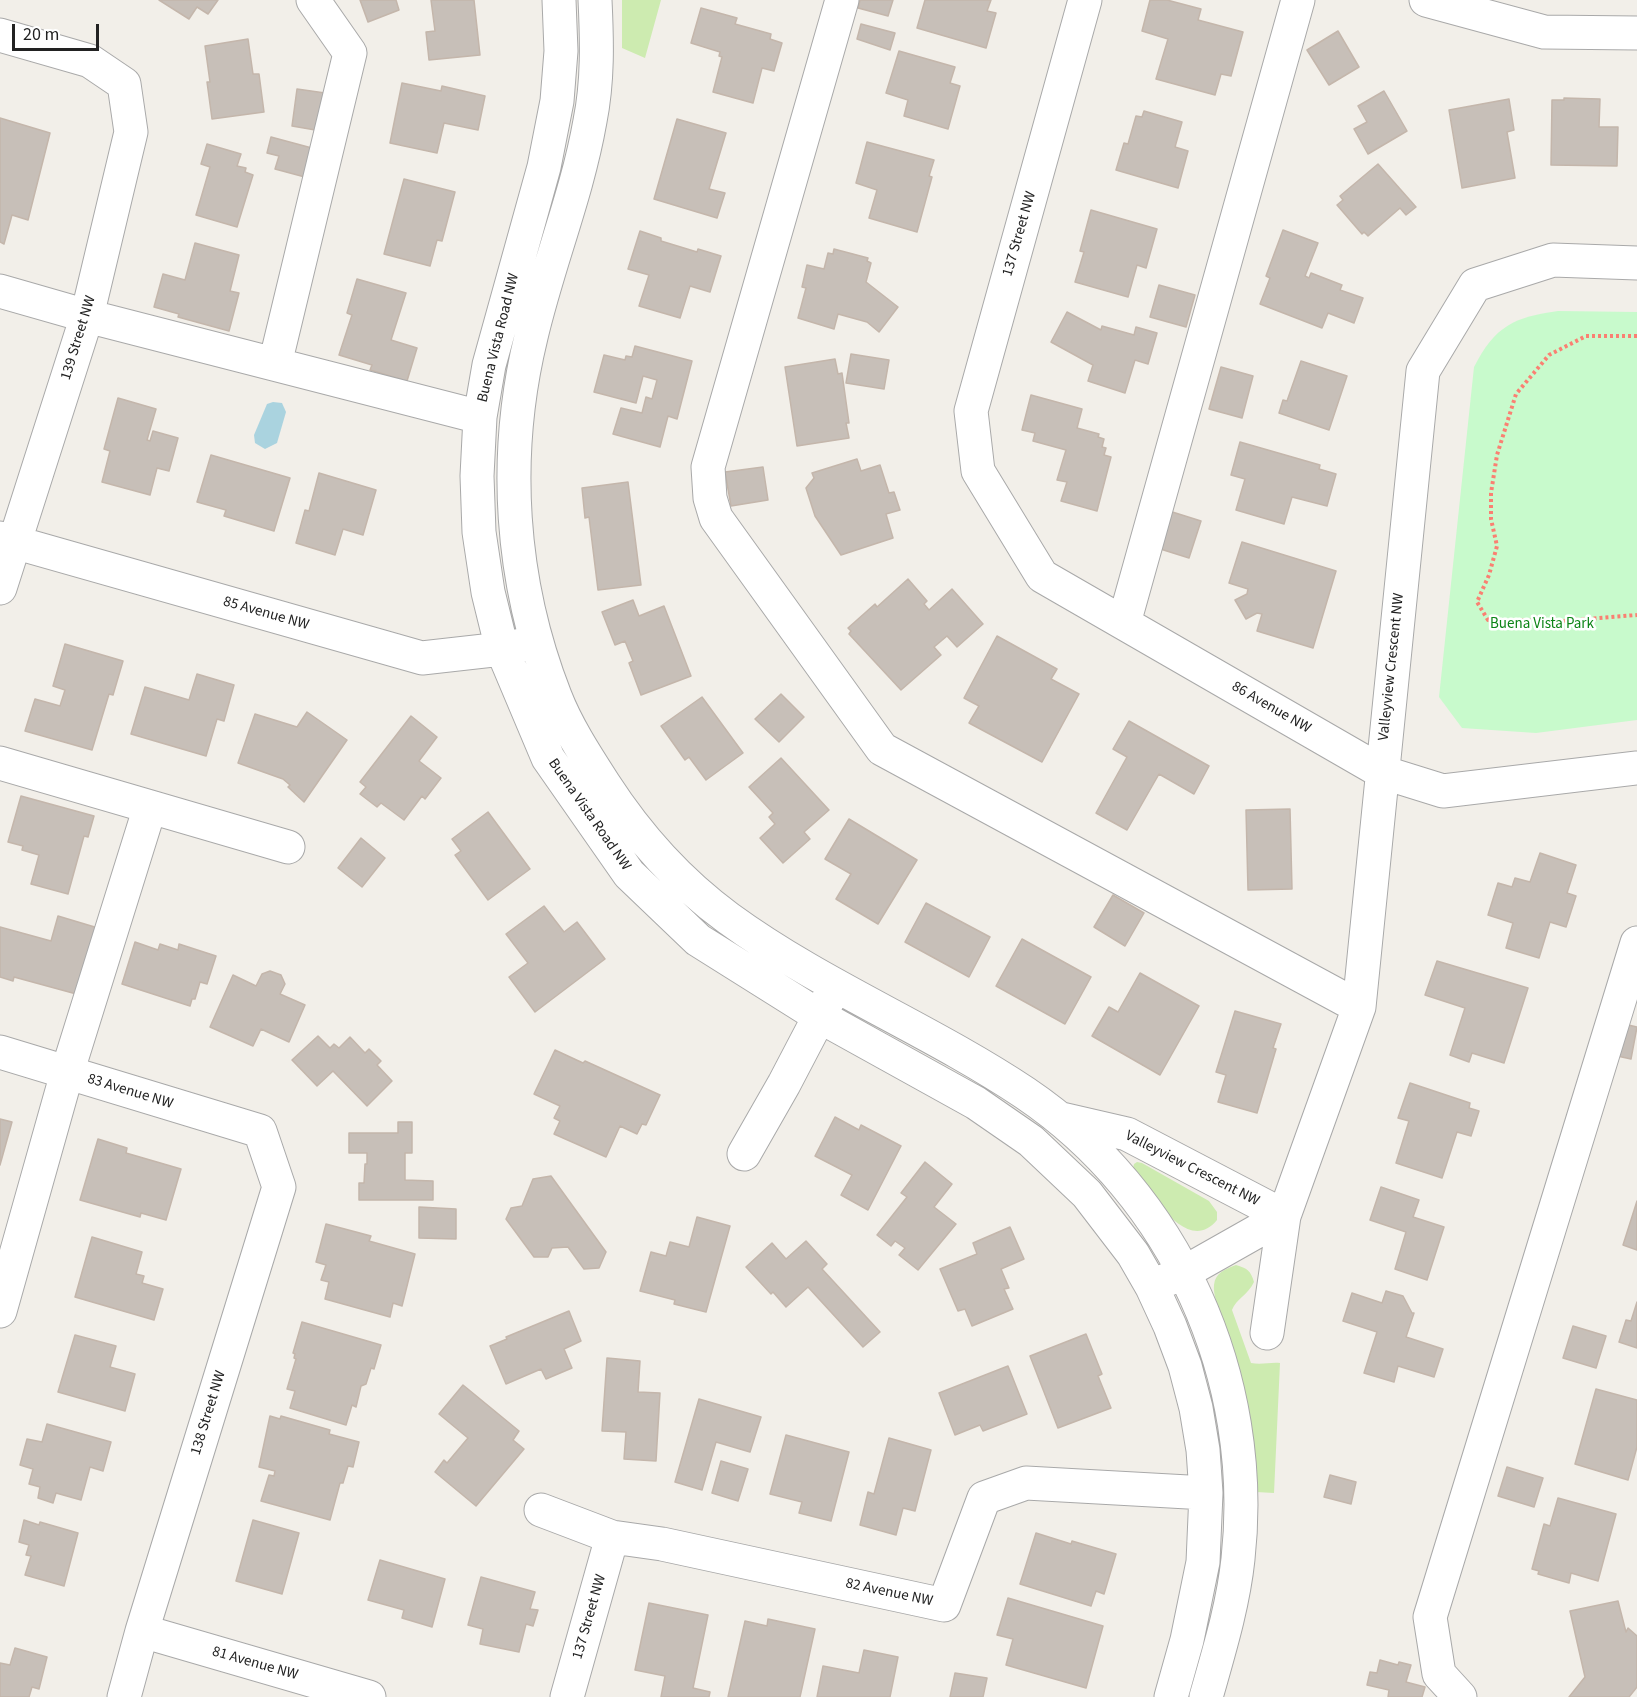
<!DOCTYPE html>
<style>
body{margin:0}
#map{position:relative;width:1637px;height:1697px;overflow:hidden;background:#f2efe9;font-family:"Source Sans 3",sans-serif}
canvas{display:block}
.scale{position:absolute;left:12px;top:24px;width:87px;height:27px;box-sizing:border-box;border:3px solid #222;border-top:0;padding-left:8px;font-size:18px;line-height:21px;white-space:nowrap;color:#222;-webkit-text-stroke:4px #fff;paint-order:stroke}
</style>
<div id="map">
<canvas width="1637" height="1697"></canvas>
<div class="scale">20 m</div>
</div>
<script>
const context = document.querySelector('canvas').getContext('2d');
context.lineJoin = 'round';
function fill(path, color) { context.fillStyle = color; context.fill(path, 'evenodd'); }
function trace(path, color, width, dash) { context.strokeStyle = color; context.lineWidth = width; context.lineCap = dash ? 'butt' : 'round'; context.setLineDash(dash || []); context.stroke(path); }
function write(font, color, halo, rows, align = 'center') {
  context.font = font + ' "Source Sans 3",sans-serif'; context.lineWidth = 5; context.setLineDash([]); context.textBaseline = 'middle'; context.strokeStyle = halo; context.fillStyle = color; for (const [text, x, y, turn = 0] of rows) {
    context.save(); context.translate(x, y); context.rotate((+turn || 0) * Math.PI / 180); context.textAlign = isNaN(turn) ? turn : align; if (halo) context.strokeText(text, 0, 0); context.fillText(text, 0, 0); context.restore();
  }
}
const grass = new Path2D(`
 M622 0H661L645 58 622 48Z
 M1137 1162 1142 1163 1209 1201 1217 1212V1220C1187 1257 1148 1190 1133 1168L1134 1164Z
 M1236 1265C1247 1268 1251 1271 1254 1282 1248 1295 1236 1299 1232 1310L1251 1363C1262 1365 1270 1362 1280 1363L1274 1493 1256 1492C1254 1447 1247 1404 1236 1360 1231 1342 1212 1301 1214 1285 1215 1273 1225 1269 1236 1265Z`);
const park = new Path2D(`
 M1558 311 1637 312V720L1536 733 1462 728 1439 697 1474 367C1495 326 1514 317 1558 311Z`);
const water = new Path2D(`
 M273 402 282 403 286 412 277 443 265 449 255 443 254 435 267 404Z`);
const building = new Path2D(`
 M159 0H218L208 14 197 7 189 19Z
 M360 0H396L399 10 368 22Z
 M431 0H474L480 55 429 60 426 32 435 31Z
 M860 0H893L888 16 858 8Z
 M925 0H991L987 11 996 13 986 48 917 28Z
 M1150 0H1167L1201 9 1198 20 1243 32 1231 76 1221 74 1215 95 1156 79 1168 39 1142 31Z
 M701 8 737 18 735 24 771 34 770 39 782 43 774 71 762 68 753 103 713 92 722 57 719 56 720 52 691 43Z
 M861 24 895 33 890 50 857 39Z
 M1338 31 1359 67 1329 85 1307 50Z
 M248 39 253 74H259L264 112 212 119 207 82H210L205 46Z
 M899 51 955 67 950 83 960 86 948 129 904 116 908 100 886 93Z
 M402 83 441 91 442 86 485 96 478 130 444 123 437 153 390 143Z
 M297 89 332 94 327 132 292 126Z
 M1384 91 1407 131 1368 154 1354 129 1367 122 1358 106Z
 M1564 98 1600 99 1599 127H1618L1617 166 1551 165 1552 100H1564Z
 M1509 99 1514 130 1507 132 1515 178 1462 188 1449 110Z
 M1144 111 1182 122 1175 147 1188 151 1178 188 1116 170 1124 143 1128 144 1136 116 1142 117Z
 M0 118 50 133 28 220 12 215 4 244 0 242Z
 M677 119 726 133 709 189 725 193 717 218 654 199Z
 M271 137 323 151 316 180 275 169 279 156 267 153Z
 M867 142 934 160 929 176 932 177 917 232 869 218 877 190 856 183Z
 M207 144 241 154 237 166 246 168 245 172 253 175 237 227 196 215 210 167 201 164Z
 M1378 164 1416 207 1406 215 1400 208 1368 236 1364 232 1362 234 1337 205 1343 200 1340 196Z
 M404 179 455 192 442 241 437 240 430 266 384 254Z
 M1091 210 1157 229 1146 268 1137 265 1128 297 1075 282 1084 252 1080 251Z
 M1283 230 1318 243 1305 276 1309 278 1311 273 1342 285 1340 290 1363 298 1354 323 1328 313 1322 328 1260 304 1270 278 1266 276Z
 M640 231 661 238V241L697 252 698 249 721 256 710 292 690 286 680 318 639 306 649 275 628 269Z
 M195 243 239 255 230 291 239 293 229 331 178 317 179 314 154 307 163 274 185 280Z
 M834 249 868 258 867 261 871 263 866 282 898 307 879 332 867 322 838 314 834 329 798 318 806 288 802 287 807 265 824 269 828 253 833 254Z
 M357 279 406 293 391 340 417 348 407 381 370 370 372 365 339 355 352 315 347 313Z
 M1159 285 1195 295 1186 327 1150 317Z
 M1067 312 1101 330 1102 326 1134 335 1136 327 1157 333 1148 364 1135 360 1125 393 1088 381 1093 365 1051 342Z
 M635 346 692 361 677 419 668 416 660 447 613 434 621 408 642 413 646 397 652 399 657 380 643 376 636 403 594 392 604 355 625 360 626 356 632 357Z
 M851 354 889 360 884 389 846 383Z
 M835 359 838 374 842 373 849 423H846L849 438 797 446 785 367Z
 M1301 361 1347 376 1329 430 1279 413 1283 400 1287 401Z
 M1221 367 1253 376 1242 418 1209 409Z
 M1031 395 1082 409 1077 428 1099 434 1098 437 1104 439 1102 447 1106 448 1104 455 1111 457 1097 511 1061 501 1067 482 1057 480 1066 450 1033 441 1035 433 1022 430Z
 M118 398 156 409 147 440 150 441 153 431 178 438 169 471 157 468 150 495 102 482 110 451 104 449Z
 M1240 442 1320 465 1319 469 1336 474 1327 506 1292 497 1284 524 1236 510 1245 479 1231 475Z
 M211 455 290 478 274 531 224 516 226 510 197 502Z
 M857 459 861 471 880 465 889 493 894 492 900 510 886 514 893 538 841 555 815 516 806 488 814 478 812 473Z
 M763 467 768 500 731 506 725 472Z
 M319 473 376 490 363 535 343 529 335 555 296 543 305 510 309 511Z
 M628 482 641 585 598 590 589 517 585 518 582 488Z
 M1166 510 1201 521 1189 558 1154 547Z
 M1242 542 1336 571 1313 648 1257 631 1262 614 1257 613 1246 619 1235 600 1247 594 1248 589 1229 583Z
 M908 579 927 601 924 604 929 610 952 589 983 624 957 647 947 636 934 647 941 655 901 690 849 634 851 631 848 628 875 604 877 607Z
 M633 600 639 616 664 606 691 676 641 695 629 663 633 661 625 641 615 645 602 612Z
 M997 636 1057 669 1051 679 1079 694 1042 762 969 723 979 706 964 698Z
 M65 644 123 661 113 695 109 694 92 750 25 731 35 699 60 706 65 690 53 686Z
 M197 674 234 685 224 721 217 719 206 756 131 734 145 687 189 700Z
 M781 694 804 717 779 742 755 719Z
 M702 697 743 753 706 780 689 757 685 760 661 726Z
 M307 712 347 740 304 802 288 787 290 785 283 779 238 763 255 714 297 727Z
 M411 716 437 737 419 761 441 778 425 799 422 796 404 820 381 803 377 807 360 794 366 787 360 782Z
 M1129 721 1209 766 1194 794 1159 774 1127 830 1096 813 1127 757 1113 749Z
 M781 758 829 810 804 832 810 839 783 863 760 838 775 824 769 817 773 813 749 787Z
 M21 796 94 816 88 837 84 836 68 894 31 884 39 855 22 850 23 846 8 842Z
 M1290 809 1292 889 1248 890 1246 810Z
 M488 812 530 869 488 900 455 855 461 851 452 839Z
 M849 819 917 860 878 924 836 899 851 874 825 859Z
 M361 838 385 858 362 887 338 868Z
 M1540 853 1576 865 1567 893 1576 896 1566 927 1550 922 1539 958 1506 948 1513 923 1488 915 1498 883 1512 887 1515 878 1530 882Z
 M1113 895 1144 913 1125 946 1094 927Z
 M926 903 990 937 969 977 905 942Z
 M544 906 564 932 577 922 605 959 535 1012 509 977 528 963 506 934Z
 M58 916 98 928 80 995 14 977 13 981 0 977V927L51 941Z
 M1022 939 1091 977 1065 1024 996 986Z
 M135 942 158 950 160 944 178 950 179 944 216 956 207 984 200 982 195 999H192L190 1006 122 984Z
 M1437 961 1528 988 1504 1063 1472 1053 1469 1062 1450 1055 1465 1008 1425 995Z
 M270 971 281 975 285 984 280 994 305 1005 289 1042 261 1029 253 1046 210 1027 233 975 256 986 262 974Z
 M1140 973 1199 1006 1160 1075 1092 1036 1109 1007 1118 1012Z
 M1235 1011 1281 1024 1273 1048 1276 1049 1257 1113 1218 1102 1226 1075 1216 1072Z
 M1616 1022 1637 1027 1631 1059 1608 1054Z
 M318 1036 330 1048 334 1044 339 1048 350 1037 365 1053 369 1049 381 1061 377 1065 392 1081 367 1106 333 1071 317 1086 292 1060Z
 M555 1050 583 1063 585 1061 660 1095 646 1125 642 1124 637 1134 620 1126 606 1157 554 1134 560 1121 554 1118 560 1106 534 1094Z
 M1410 1083 1470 1103 1469 1108 1479 1111 1471 1136 1457 1132 1442 1178 1396 1163 1409 1121 1398 1118Z
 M835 1117 859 1130 861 1125 901 1146 868 1210 841 1195 852 1175 815 1156Z
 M0 1119 12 1122 0 1165Z
 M398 1122H412V1153H405V1180L433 1181V1200H359V1183H364L365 1164H367V1153H349V1133H398Z
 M98 1139 127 1148 126 1153 181 1169 166 1220 141 1213 140 1217 80 1200Z
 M925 1162 952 1184 934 1207 956 1224 918 1270 899 1255 905 1248 895 1241 891 1246 877 1235 907 1197 901 1193Z
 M551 1176 606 1252 599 1268 584 1269 568 1247 552 1248 548 1257H534L506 1219 511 1208 522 1206 533 1179Z
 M1381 1187 1419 1200 1413 1217 1444 1227 1427 1280 1395 1269 1406 1232 1370 1220Z
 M1637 1201V1250L1623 1245Z
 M419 1207 456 1209V1239L419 1238Z
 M697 1217 730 1226 706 1312 674 1304 675 1300 640 1291 651 1252 666 1256 670 1242 689 1247Z
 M326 1224 371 1236 369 1241 415 1254 402 1306 393 1303 390 1317 325 1299 329 1282 321 1280 326 1265 316 1262Z
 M1010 1227 1024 1259 1001 1269 1009 1288 1004 1289 1013 1309 972 1326 965 1309 958 1311 940 1269 977 1254 973 1243Z
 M92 1237 142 1252 136 1274 144 1276 142 1283 163 1289 154 1320 75 1297Z
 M806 1241 827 1264 822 1269 880 1332 863 1347 808 1287 786 1307 773 1292 771 1294 746 1267 772 1243 786 1259Z
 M1386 1291 1403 1296 1412 1313H1414L1406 1337 1443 1349 1434 1377 1398 1366 1394 1382 1364 1373 1377 1332 1343 1321 1352 1293 1382 1303Z
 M1637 1302V1348L1619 1342 1626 1320 1631 1321Z
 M569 1311 581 1341 564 1349 572 1368 546 1379 541 1369 506 1384 490 1346 507 1339 506 1337Z
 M302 1322 381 1345 374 1369 371 1368 366 1384 361 1386 356 1407 352 1405 346 1425 290 1408 295 1391 287 1389 296 1359 294 1358 295 1354 293 1353Z
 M1573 1326 1606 1336 1596 1368 1563 1358Z
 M1086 1334 1102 1374 1098 1376 1111 1408 1058 1428 1030 1356Z
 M75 1335 116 1346 110 1367 135 1374 125 1411 58 1392Z
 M607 1358 640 1361 638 1392 660 1393 656 1461 624 1459 626 1432 602 1431Z
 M1008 1366 1027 1414 983 1431 980 1425 955 1435 939 1393Z
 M463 1385 519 1431 513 1440 524 1449 476 1506 435 1472 444 1460 447 1463 468 1438 439 1414Z
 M1596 1389 1637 1400V1447L1628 1480 1575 1464Z
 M699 1399 761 1417 750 1452 716 1442 702 1490 675 1482Z
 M270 1416 280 1419 281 1416 330 1430 329 1434 359 1442 353 1467 348 1466 343 1483H340L330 1520 261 1501 269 1475 274 1476 275 1471 259 1467Z
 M47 1424 111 1442 103 1471 90 1467 81 1500 56 1493 53 1503 38 1498 40 1487 29 1484 33 1469 20 1465 27 1439 42 1442Z
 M786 1435 849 1452 831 1521 799 1513 802 1502 770 1494Z
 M889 1438 931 1450 915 1511 903 1508 896 1535 860 1525 868 1492 874 1494Z
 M721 1461 748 1469 738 1501 712 1493Z
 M1507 1467 1543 1478 1534 1507 1498 1496Z
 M1330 1475 1356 1482 1351 1504 1324 1497Z
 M1558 1498 1616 1514 1598 1581 1571 1573 1569 1583 1538 1574 1539 1571 1532 1569 1544 1524 1550 1526Z
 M24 1520 39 1525 40 1522 78 1533 64 1586 25 1575 31 1556 26 1555 29 1545 19 1542Z
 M253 1520 299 1533 282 1594 236 1581Z
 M1036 1533 1071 1544 1072 1541 1116 1554 1104 1594 1096 1591 1091 1606 1020 1584Z
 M380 1560 445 1579 432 1627 402 1618 404 1610 368 1600Z
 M481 1577 535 1592 530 1609 538 1610 533 1626 526 1624 519 1652 480 1644 483 1629 468 1625Z
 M1008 1598 1103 1626 1086 1688 1006 1665 1013 1639 997 1635Z
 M1618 1601 1626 1632 1628 1628 1637 1636V1687L1629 1697H1569L1585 1677 1570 1611Z
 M649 1603 708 1615 693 1688 710 1692 709 1697H661L665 1676 635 1670Z
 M768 1619 815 1629 800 1697H728L745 1621 767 1626Z
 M15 1648 47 1657 39 1689 32 1687 29 1697H0V1663L10 1665Z
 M864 1650 898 1657 890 1697H817L823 1666 859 1673Z
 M1380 1660 1398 1665 1399 1662 1411 1665 1406 1682 1425 1687 1422 1697H1388L1389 1690 1367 1685 1370 1672 1377 1673Z
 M955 1673 987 1678 983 1697H950Z`);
const path = new Path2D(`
 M1637 336H1586L1549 355 1516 394 1497 455 1491 493V519L1497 546 1489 575 1477 602 1488 620 1562 621 1637 615`);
const minor = new Path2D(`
 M559 0 561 51 557 101 544 167 489 365 480 417 477 476 479 532 488 592 502 649 548 758 629 874 698 940 819 1016 976 1103 1031 1141 1087 1194 1133 1254 1152 1287 1170 1326 1185 1366 1196 1408 1203 1450 1206 1493 1203 1562 1187 1640 1171 1697
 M595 0C597 41 598 81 590 121 577 195 548 264 531 337 502 456 510 581 555 696 567 727 586 756 604 784 637 835 679 882 728 918 821 986 929 1029 1025 1093 1176 1195 1258 1378 1238 1559 1233 1606 1219 1651 1206 1697
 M842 0 708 467 710 498 716 518 882 749 1359 1007
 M1085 0 971 411 978 471 1042 576 1382 772 1443 791 1637 768
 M1426 0 1544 32 1637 33
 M0 35 90 61 124 84 131 132 87 316 0 588
 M0 291 87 316 480 417
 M275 364 350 53 313 0
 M0 538 422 658 502 649 522 645
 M1124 623 1298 0
 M0 763 288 847
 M0 1052 260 1131 279 1187 142 1631 124 1697
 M1062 1119 1127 1134 1284 1216
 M744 1154 784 1084 829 998
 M1164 1281 1185 1272 1284 1216
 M0 1311 67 1073 150 807
 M1267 1333 1284 1216 1359 1007 1423 371 1475 285 1553 260 1637 263
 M541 1510 612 1537 662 1544 944 1605 984 1498 1026 1483 1206 1493
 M142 1631 369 1697
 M567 1697 612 1537
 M1460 1697 1439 1674 1430 1617 1637 943`);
const streetNames = [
 ["137 Street NW",1020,234,-74],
 ["139 Street NW",79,338,-73],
 ["Buena Vista Road NW",499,338,-76],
 ["85 Avenue NW",266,614,16],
 ["Valleyview Crescent NW",1392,667,-84],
 ["86 Avenue NW",1271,708,30],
 ["Buena Vista Road NW",589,815,55],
 ["83 Avenue NW",130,1092,17],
 ["Valleyview Crescent NW",1192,1169,27],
 ["138 Street NW",209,1413,-73],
 ["82 Avenue NW",889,1593,12],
 ["137 Street NW",590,1617,-74],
 ["81 Avenue NW",255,1664,16]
];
const parkNames = [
 ["Buena Vista Park",1542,625]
];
fill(grass, '#cdebb0');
fill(park, '#c8facc');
fill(water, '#aad3df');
fill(building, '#c7bfb8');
trace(building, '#c4b6ab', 1.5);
trace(minor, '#a9a9a9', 35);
trace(path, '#fa8072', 4, [3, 3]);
trace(minor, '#fff', 33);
write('15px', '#222', '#fff', streetNames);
write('15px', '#0c8416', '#fff', parkNames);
</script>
